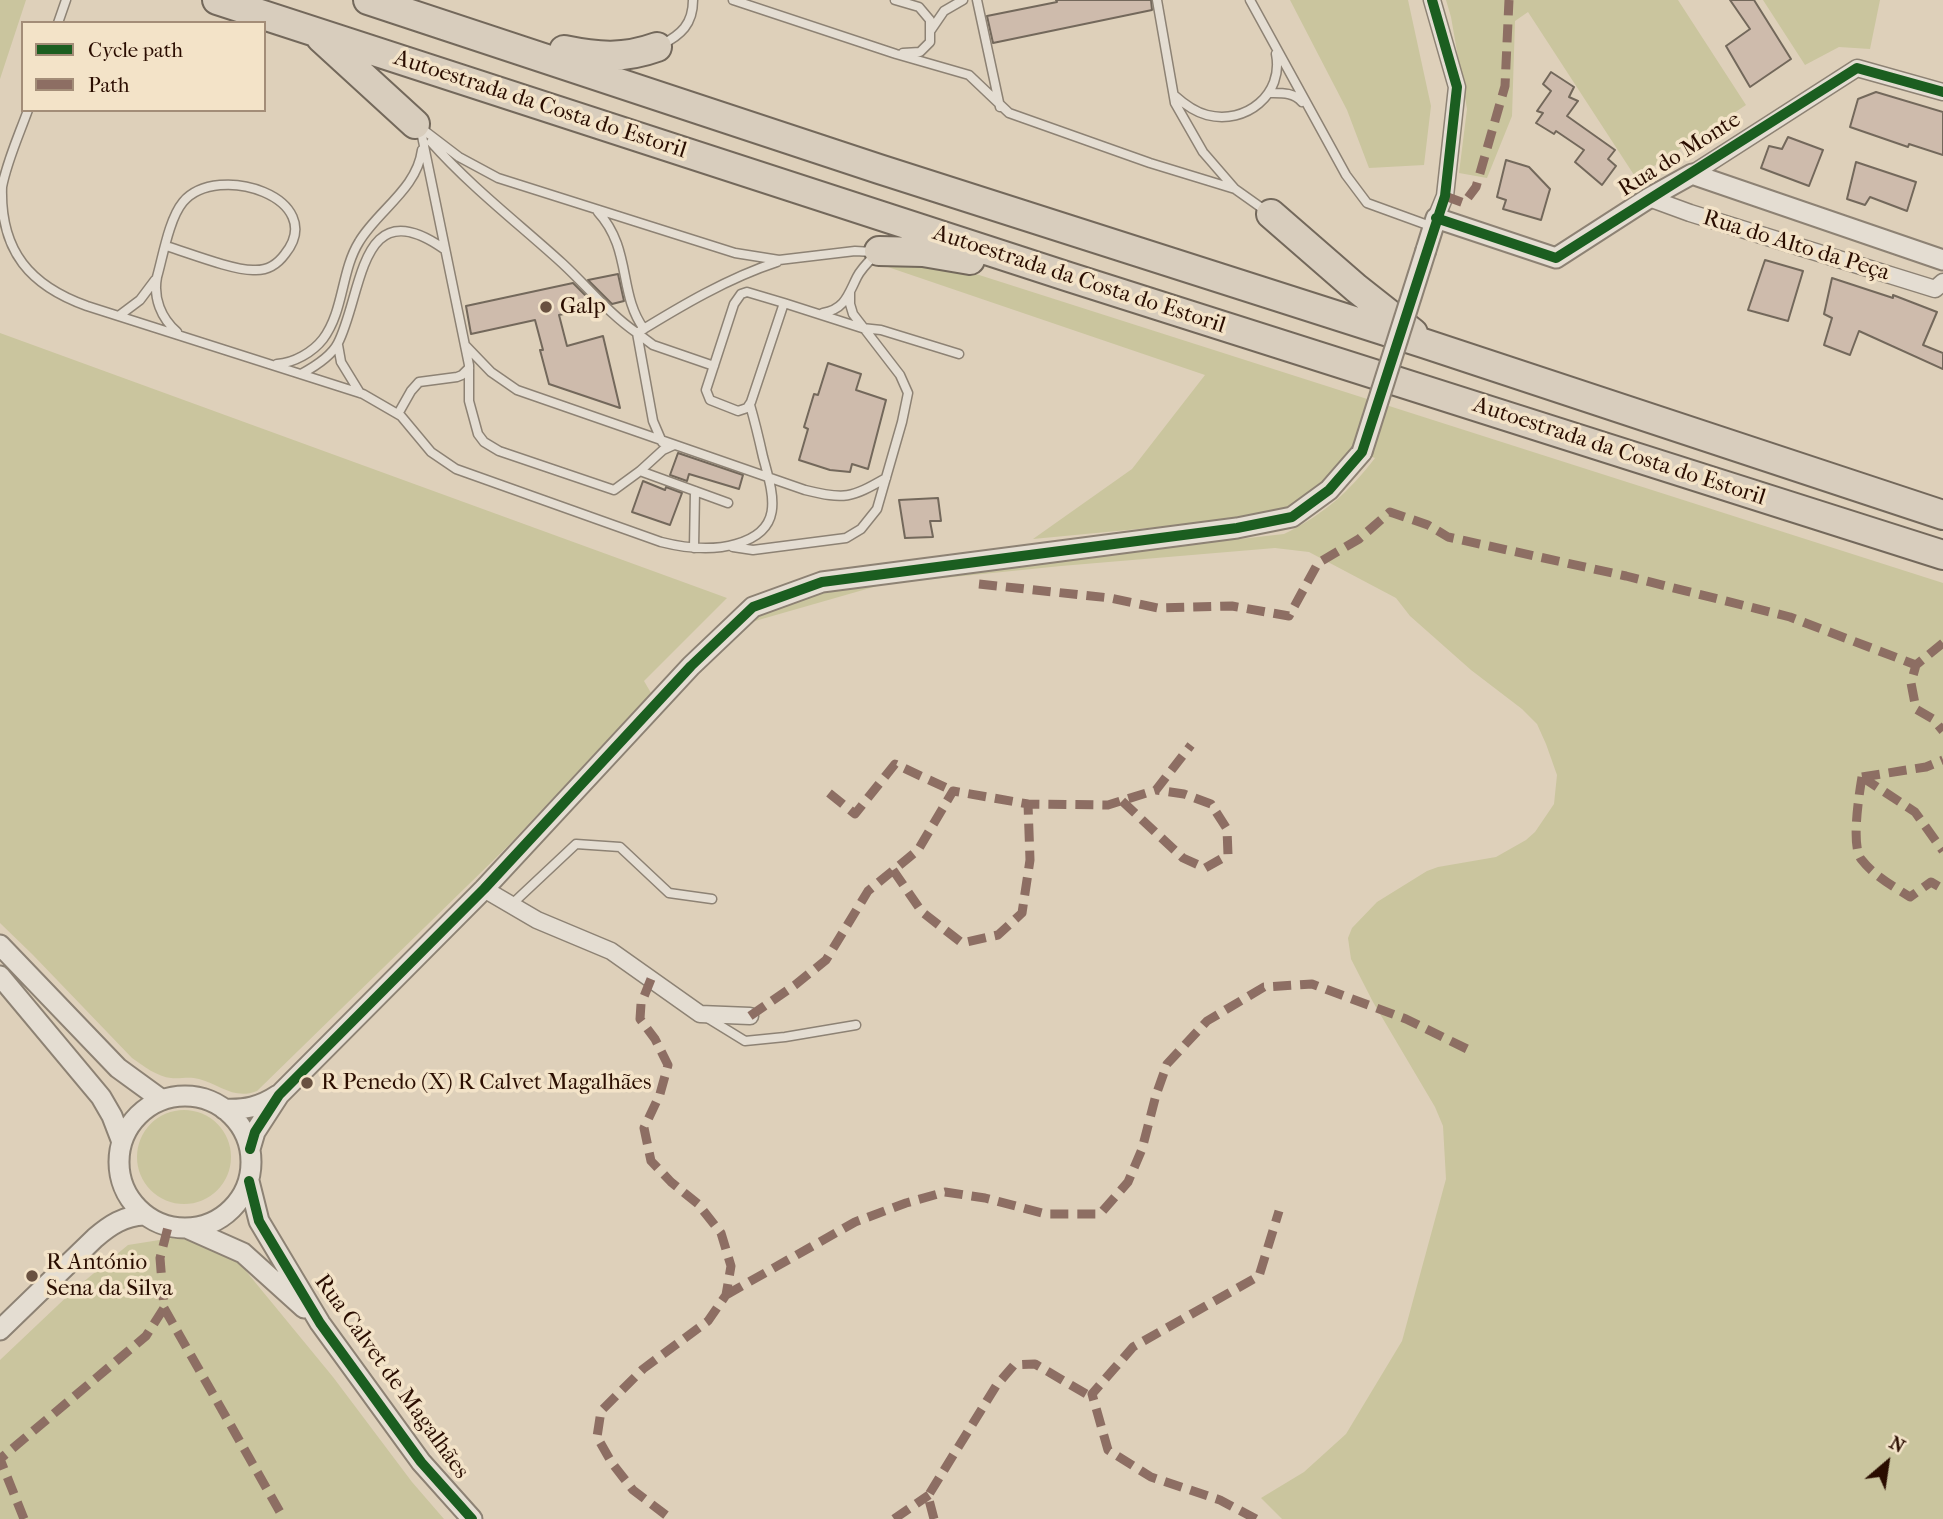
<!DOCTYPE html>
<meta charset="utf-8">
<style>
body{margin:0}
#map{position:relative;width:1943px;height:1519px;overflow:hidden;background:#ded0ba;font-family:"IM FELL French Canon",serif}
canvas{display:block}
.legend{position:absolute;left:21px;top:21px;width:245px;height:91px;box-sizing:border-box;background:#f3e3c8;border:2px solid #a38d78;margin:0;padding:9px 12px;list-style:none;font-size:21px;color:#2a0d00}
.legend li{display:flex;align-items:center;gap:14px;height:35px}
.legend b{width:35px;border:2px solid #a38d78}
.north{position:absolute;left:1852px;top:1428px;width:70px;height:70px;-webkit-text-stroke:5px #f3e3c8;paint-order:stroke;rotate:29deg;font-size:19px;font-weight:700;line-height:28px;text-align:center;color:#2a0d00}
.north::after{content:'';display:block;margin:auto;width:24px;height:32px;background:#2a0d00;clip-path:polygon(50% 0,100% 100%,50% 72%,0 100%)}
</style>
<div id="map">
<canvas width="1943" height="1519"></canvas>
<ul class="legend">
<li><b style="height:9px;background:#1b5e20"></b>Cycle path</li>
<li><b style="height:9px;background:#8d6e63"></b>Path</li>
</ul>
<div class="north">N</div>
</div>
<script>
const context = document.querySelector('canvas').getContext('2d');
context.lineJoin = 'round';
function fill(path, color) { context.fillStyle = color; context.fill(path, 'evenodd'); }
function trace(path, color, width, dash) { context.strokeStyle = color; context.lineWidth = width; context.lineCap = dash ? 'butt' : 'round'; context.setLineDash(dash || []); context.stroke(path); }
function write(font, color, halo, rows, align = 'center') {
  context.font = font + ' "IM FELL French Canon",serif'; context.lineWidth = 7; context.setLineDash([]); context.textBaseline = 'middle'; context.strokeStyle = halo; context.fillStyle = color; for (const [text, x, y, turn = 0] of rows) {
    context.save(); context.translate(x, y); context.rotate((+turn || 0) * Math.PI / 180); context.textAlign = isNaN(turn) ? turn : align; if (halo) context.strokeText(text, 0, 0); context.fillText(text, 0, 0); context.restore();
  }
}
const green = new Path2D(`
 M0 0H26L0 79Z
 M1290 0H1408L1431 106 1424 165 1369 168 1347 110Z
 M1446 0H1678L1746 105 1636 178 1528 12 1515 21 1512 116 1487 178 1459 173 1467 109 1451 17Z
 M1763 0H1880L1870 49 1839 47 1805 65Z
 M893 259 951 266 1943 583V1519H1282L1261 1498 1304 1472 1346 1434 1402 1341 1446 1179 1443 1126 1435 1107 1373 1002 1351 959 1348 938 1352 928 1377 902 1427 871 1438 867 1496 857 1526 840 1535 832 1554 804 1557 775 1546 744 1537 724 1522 709 1471 670 1410 616 1396 598 1309 552 1275 548 1061 566 884 584 748 623 785 600 805 592 989 567 1284 534C1323 515 1349 492 1375 458L1350 450 1318 488 1305 498 1284 509 1243 519 1033 539 1132 469 1205 375 882 265Z
 M0 333 727 598 644 681 651 693 508 846 257 1091C234 1100 221 1085 199 1079 189 1076 181 1079 171 1078 158 1077 143 1066 132 1058L33 955 0 923Z
 M137 1157a47 47 0 1 1 94 0a47 47 0 1 1-94 0Z
 M172 1238 198 1241 236 1259 333 1377 412 1482 444 1519H0V1360L76 1288 128 1245Z`);
const building = new Path2D(`
 M1056 0H1151L1152 10 993 43 987 16 1057 2Z
 M1730 0H1754L1791 59 1750 87 1726 46 1750 29Z
 M1551 72 1574 87 1569 97 1578 101 1567 116 1615 150 1608 159 1616 166 1602 185 1575 162 1584 150 1556 131 1554 134 1536 123 1543 113 1537 111 1551 91 1543 84Z
 M1876 92 1943 112V155L1909 144 1908 147 1850 127 1858 99Z
 M1788 137 1823 150 1809 186 1761 168 1769 146 1782 149Z
 M1506 160 1529 167 1550 189 1541 220 1503 209 1506 200 1497 197Z
 M1856 162 1916 182 1907 211 1870 197 1865 205 1847 199Z
 M1765 260 1803 271 1788 321 1748 310Z
 M618 274 624 301 612 304 588 280Z
 M1832 278 1893 298V295L1937 312 1923 345 1943 353V369L1859 331 1850 355 1824 345 1832 318 1824 314Z
 M573 283 597 307 559 315 567 346 603 336 620 408 549 384 540 350H543L535 320 471 334 466 306Z
 M828 363 861 374 856 390 886 400 868 469 852 464 850 472 830 470 799 460 808 429 804 427 814 394 818 395Z
 M678 453 743 475 739 489 689 474 687 481 670 475Z
 M643 481 665 490 666 487 682 493 670 525 632 512Z
 M938 498 941 521H930L933 537 905 538 899 500Z`);
const service = new Path2D(`
 M733 0 896 54 969 75 1009 113 1150 163 1235 189
 M895 0 919 7 930 20V42L920 52 903 53
 M977 0 1000 107
 M1157 0 1175 103 1203 152 1235 189 1266 211
 M1250 0 1346 175 1367 203 1433 227
 M58 23 66 0
 M931 30 944 11 963 0
 M661 45C681 35 693 24 693 0
 M1269 93C1281 93 1294 92 1302 102
 M1174 95C1184 104 1195 112 1207 115 1246 125 1284 94 1276 54
 M28 110C19 135 7 161 2 187 0 252 31 286 87 306L363 394 401 416 431 452 456 469 661 542C685 548 712 551 736 544 786 530 773 494 763 457 759 439 755 422 750 405
 M417 126 422 136 469 365V401L478 434 484 442 499 451 614 490 640 471 663 450 674 445
 M421 128 459 157 498 178 735 253 779 260 855 251 873 252
 M431 142C471 187 518 223 562 263 588 287 608 313 637 333L653 421 662 442
 M598 212C632 249 618 294 644 329
 M166 246C189 253 232 270 253 270 267 271 277 265 285 254 329 199 218 161 183 202 169 219 163 256 157 277 153 298 161 318 177 332
 M747 292 784 303 751 402 747 408 738 411 710 400 706 390 734 304 741 294Z
 M784 303 862 328 881 330 959 354
 M823 313C845 309 848 295 857 277 861 269 868 262 875 255
 M120 315 140 300 155 280
 M338 345 341 362 360 393
 M466 346 491 372 517 390 805 490C845 500 851 498 886 478
 M277 364C294 363 313 352 323 339 344 311 341 271 359 242 377 211 417 189 422 150
 M714 366 653 345 637 333C681 306 728 278 777 262
 M301 374C314 367 332 355 338 343 363 294 359 189 444 249
 M398 414 411 391 419 382 457 377 462 375 469 368
 M640 471 728 503
 M733 547 753 550 846 538 861 529 877 509 902 422 908 393 900 375 853 314 850 304V293
 M694 548 695 491
 M511 905 576 844 620 847 669 893 712 899
 M706 1017 745 1041 785 1037 856 1025`);
const minor = new Path2D(`
 M1432 0 1457 87 1445 196 1436 218
 M1692 174 1857 68 1943 92
 M1649 198 1690 213 1935 289 1943 282
 M484 889 537 920 611 951 700 1014 750 1016`);
const tertiary = new Path2D(`
 M1426 250 1436 218 1556 258 1649 198 1692 174 1943 260
 M0 945 118 1068 162 1100
 M0 976 101 1097 112 1116 122 1142
 M119 1162a66 66 0 1 1 132 0a66 66 0 1 1-132 0Z
 M224 1109C245 1110 260 1107 278 1095
 M250 1149 255 1132 279 1095 484 889 691 666 753 607 822 582 1237 528 1292 517 1329 490 1362 452
 M249 1181 259 1221 320 1323 421 1462 472 1519
 M189 1229 243 1253 304 1308
 M0 1330 95 1238C110 1225 124 1216 144 1215`);
const motorway = new Path2D(`
 M217 0 1069 277 1943 555
 M368 0 879 169 1426 344 1943 515
 M321 38 415 124
 M564 50C598 57 624 59 657 47
 M1271 214 1356 288 1413 333
 M879 251 923 252 970 260`);
const tertiaryBridge = new Path2D(`
 M1362 452 1426 250`);
const quiet = new Path2D(`
 M1445 196 1464 203 1476 187 1505 86 1509 0
 M979 584 1110 598 1158 608 1232 606 1289 616 1318 563 1359 539 1390 512 1428 525 1448 537 1626 576 1790 617 1916 665
 M1943 643 1916 665 1911 683 1916 709 1933 719 1943 731
 M1862 777C1859 795 1851 845 1861 859 1874 876 1893 886 1910 897L1931 882 1943 889
 M1862 777 1915 812 1943 851
 M1862 777 1926 767 1943 760
 M829 793 855 814 895 764 953 791
 M1122 801 1183 858 1205 868 1228 855 1227 829 1211 804 1184 794 1156 790
 M893 870 922 912 962 943 998 935 1022 913 1030 860 1028 804
 M651 979 641 1004 640 1019 655 1039 668 1065 660 1094 644 1128 651 1161 671 1182 698 1204 721 1233 731 1266 726 1295 708 1321 643 1369 601 1411 597 1437 612 1463 633 1490 671 1519
 M750 1016 795 985 826 960 868 891 918 850 953 791 1028 804 1108 805 1156 790 1191 745
 M726 1295 855 1222 906 1203 945 1192 985 1198 1046 1214H1100L1128 1182 1142 1149 1156 1095 1167 1064 1207 1021 1264 987 1312 984 1406 1019 1467 1049
 M164 1308 284 1519
 M24 1519 0 1459 146 1336 164 1308 160 1258 168 1227
 M894 1519 929 1495
 M934 1519 928 1496 996 1386 1014 1365 1035 1364 1093 1398
 M1256 1519 1220 1500 1151 1477 1108 1450 1092 1394 1133 1347 1259 1276 1279 1211`);
const cycleway = new Path2D(`
 M1436 218 1556 258 1857 68 1943 92
 M250 1149 255 1132 279 1095 484 889 691 666 753 607 822 582 1237 528 1292 517 1329 490 1362 452 1445 196 1457 87 1432 0
 M249 1181 259 1221 320 1323 421 1462 472 1519`);
const markers = [
 [546,307,7,"#695141"],
 [307,1083,7,"#695141"],
 [32,1276,7,"#695141"]
];
const streetNames = [
 ["Autoestrada da Costa do Estoril",540,105,18],
 ["Rua do Monte",1680,155,-32],
 ["Rua do Alto da Peça",1796,246,17],
 ["Autoestrada da Costa do Estoril",1079,280,18],
 ["Autoestrada da Costa do Estoril",1619,452,18],
 ["Rua Calvet de Magalhães",391,1377,54]
];
const poiNames = [
 ["Galp",560,307],
 ["R Penedo (X) R Calvet Magalhães",321,1083],
 ["R António",46,1263],
 ["Sena da Silva",46,1289]
];
fill(green, '#cac59e');
fill(building, '#cebbac');
trace(building, '#73685b', 2);
trace(service, '#8d8274', 11);
trace(minor, '#8d8274', 19);
trace(tertiary, '#8d8274', 23);
trace(motorway, '#73685b', 32);
trace(service, '#e4ddd2', 8);
trace(minor, '#e4ddd2', 16);
trace(tertiary, '#e4ddd2', 19);
trace(motorway, '#d8cdbd', 28);
trace(tertiaryBridge, '#8d8274', 23, []);
trace(tertiaryBridge, '#e4ddd2', 19);
trace(quiet, '#8d6e63', 9, [18, 9]);
trace(cycleway, '#1b5e20', 10);
for (const [x, y, r, color] of markers) { const dot = new Path2D(); dot.arc(x, y, r, 0, 2 * Math.PI); context.fillStyle = color; context.fill(dot); trace(dot, '#f3e3c8', 2.5); }
write('23px', '#2a0d00', '#f3e3c8', streetNames);
write('23px', '#2a0d00', '#f3e3c8', poiNames, 'left');
</script>
